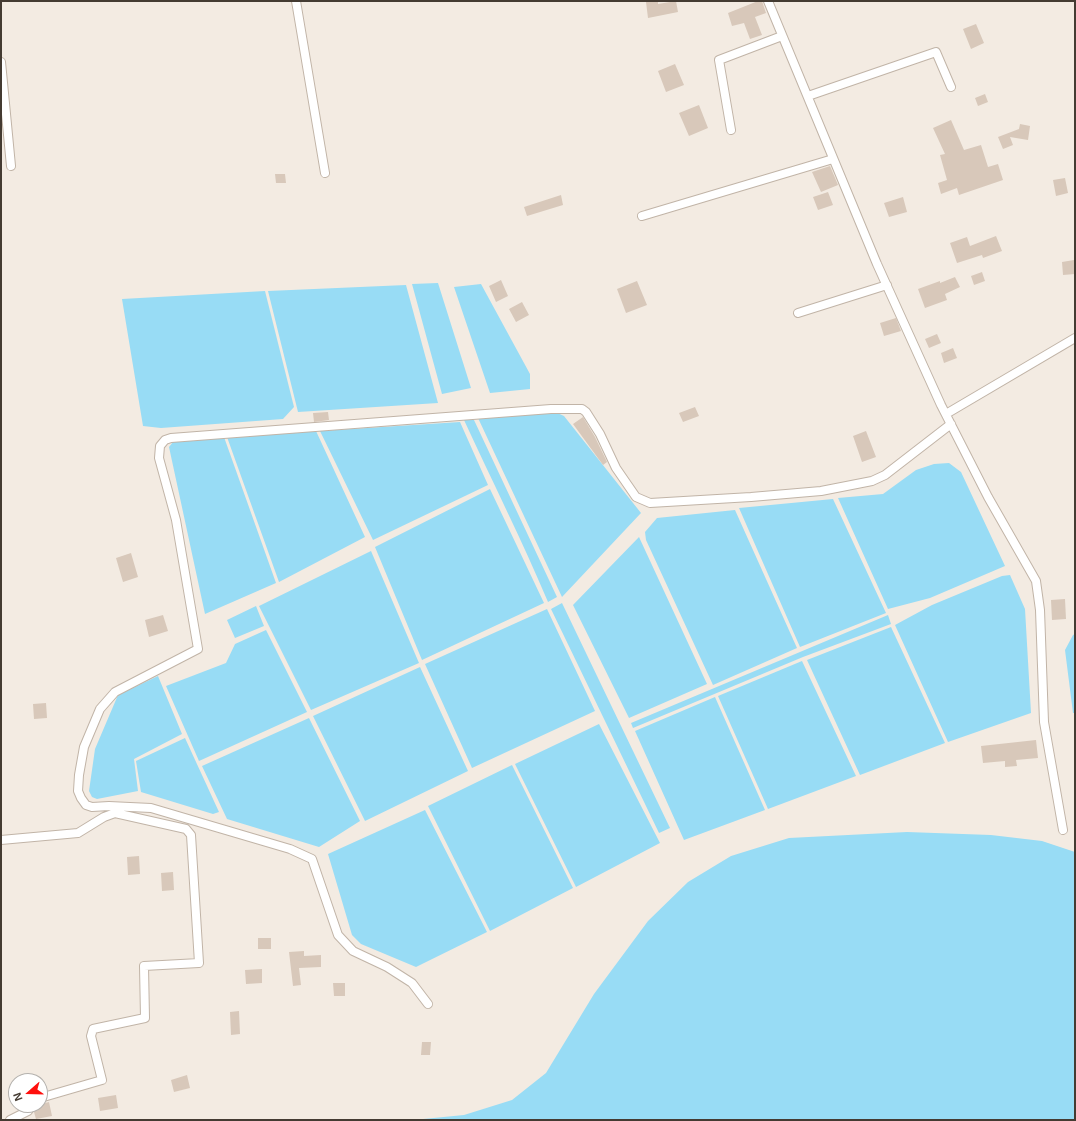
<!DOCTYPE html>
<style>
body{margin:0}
#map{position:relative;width:1076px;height:1121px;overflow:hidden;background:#f3ebe2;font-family:Arial,sans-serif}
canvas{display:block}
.frame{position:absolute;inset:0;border:2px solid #443b32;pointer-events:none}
.north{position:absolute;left:8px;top:1073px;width:40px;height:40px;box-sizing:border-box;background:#fff;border:1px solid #b4b1ad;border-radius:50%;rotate:250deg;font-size:11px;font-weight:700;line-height:16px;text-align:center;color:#443b32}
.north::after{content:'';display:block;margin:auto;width:14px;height:18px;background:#ff0f0d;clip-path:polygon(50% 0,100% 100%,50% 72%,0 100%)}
</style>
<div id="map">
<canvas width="1076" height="1121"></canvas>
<div class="frame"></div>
<div class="north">N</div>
</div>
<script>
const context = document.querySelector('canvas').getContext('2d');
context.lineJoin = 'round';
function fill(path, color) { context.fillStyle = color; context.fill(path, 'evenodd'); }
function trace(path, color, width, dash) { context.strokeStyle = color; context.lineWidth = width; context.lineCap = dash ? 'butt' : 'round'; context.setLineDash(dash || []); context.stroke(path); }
const water = new Path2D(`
 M438 283 471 388 442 394 412 284Z
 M481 284 530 374V389L490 393 454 287Z
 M406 285 438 403 298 412 268 291Z
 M265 291 294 407 283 419 161 428 143 426 122 299Z
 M553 411 564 416 641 513 562 597 478 418Z
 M464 420H474L557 597 548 602C522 540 492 481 464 420Z
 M460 422 488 485 373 540 320 431Z
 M316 431 365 537 279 582 227 437Z
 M224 437 276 583 205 614 169 447 173 442Z
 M949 463 961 472 1005 566 930 598 888 609 838 498 883 494 916 470 934 464Z
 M490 489 544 603 422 660 375 547Z
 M833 499 886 613 800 647 739 508Z
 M735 510 797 648 713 685 646 540 645 532 657 518Z
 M639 537 707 684 629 718 573 605Z
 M371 551 419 663 311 710 259 606Z
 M1010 575 1025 609 1031 713 948 742 895 625 932 605 1002 576Z
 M562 603 670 828 659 833 551 609Z
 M256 606 264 626 235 638 227 620Z
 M547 609 595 711 472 768 425 664Z
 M888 615 891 624 803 657 633 728 631 723Z
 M891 627 945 743 860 775 807 660Z
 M266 630 307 712 199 761 166 686 226 663 235 644Z
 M1075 634V713H1073L1065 650 1073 635Z
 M802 661 856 776 768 809 718 696Z
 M420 667 468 771 365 821 313 716Z
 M158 676 182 734 134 759 138 791 97 799 92 797 89 791 95 749 118 695Z
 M715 697 765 810 684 840 635 731Z
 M309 718 360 821 319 847 227 819 202 766Z
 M599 724 660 843 576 887 515 764Z
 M185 738 219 812 213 814 141 792 136 761Z
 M512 765 573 888 490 931 428 806Z
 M425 810 487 932 416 967 361 944 352 935 328 854Z
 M907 832 991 835 1042 841 1075 852V1120H413L464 1115 512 1100 546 1073 594 994 648 921 688 882 731 856 789 838Z`);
const building = new Path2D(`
 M652 1H658V4L676 1 678 12 648 18 646 2Z
 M758 1H762L766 13 755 17 762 35 750 39 744 23 732 26 728 13Z
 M976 24 984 43 971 49 963 29Z
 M675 64 684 85 666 92 658 71Z
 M985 94 988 102 978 106 975 98Z
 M699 105 708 128 689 136 679 113Z
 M951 120 964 150 981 145 988 167 998 164 1003 180 959 195 957 188 941 194 938 183 947 180 940 155 945 154 933 128Z
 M1020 124 1030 126 1028 140 1010 137 1013 145 1003 149 998 137 1019 129Z
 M830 166 838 185 821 192 812 172Z
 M275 174H285L286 183H276Z
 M1065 178 1068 193 1056 196 1053 180Z
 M828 192 833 205 818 210 813 197Z
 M561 195 563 205 527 216 524 207Z
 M903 197 907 212 889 217 884 203Z
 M996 236 1002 251 983 258 982 255 957 263 950 243 967 237 970 246Z
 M1074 260 1075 274 1063 275 1062 262Z
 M982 272 985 281 974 285 971 276Z
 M955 277 960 287 945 294 947 300 925 308 918 289 940 281V283Z
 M501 280 508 296 496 302 489 286Z
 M637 281 647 305 626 313 617 289Z
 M522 302 529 315 516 322 509 309Z
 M896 318 901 331 884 336 880 323Z
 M937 334 941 343 929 348 925 339Z
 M953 348 957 358 944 363 941 353Z
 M695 407 699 416 683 422 679 413Z
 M328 412 329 420 314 422 313 413Z
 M583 417 595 437 607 462 603 465 573 424Z
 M866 431 876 457 862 462 853 436Z
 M131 553 138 577 123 582 116 558Z
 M1065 599 1066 619 1052 620 1051 600Z
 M163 615 168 631 149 637 145 620Z
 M46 703 47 718 34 719 33 704Z
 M1036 740 1038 758 1016 760 1017 766 1005 767V761L983 763 981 746Z
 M139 856 140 874 128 875 127 857Z
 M173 872 174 890 162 891 161 873Z
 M258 938H271V949H258Z
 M304 951V956L321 955V967L299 968 301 985 293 986 289 952Z
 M262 969V983L246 984 245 970Z
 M333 983H345V996H334Z
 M239 1011 240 1034 231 1035 230 1012Z
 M422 1042H431L430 1055H421Z
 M187 1075 190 1088 174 1092 171 1080Z
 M116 1095 118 1108 100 1111 98 1098Z
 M49 1102 52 1116 36 1119 34 1112 37 1105Z`);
const street = new Path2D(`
 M296 1 325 173
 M768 1 877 264 941 405 988 497 1036 581 1040 610 1044 722 1063 830
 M1 62 11 166
 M808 96 936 52 951 87
 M731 130 719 60 782 36
 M642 216 833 159
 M798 313 887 285
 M946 414 1075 338
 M1 840 78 833 104 817 115 813 186 829 191 835 199 963 144 966 145 1018 93 1029 91 1036 102 1080 40 1098
 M428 1004 412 983 387 967 353 951 338 935 312 859 290 849 151 808 109 806 92 807 86 805 81 798 78 791 79 775 84 747 100 709 115 692 198 649 176 520 159 458 160 446 165 440 171 438 551 409H582L586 412 600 434 616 468 636 497 650 503 751 497 821 491 872 481 885 475 951 424
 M10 1120 28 1111 32 1105`);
fill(water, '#98dcf5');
fill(building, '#d8c8ba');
trace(street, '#c1b4a7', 10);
trace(street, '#fff', 8);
</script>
